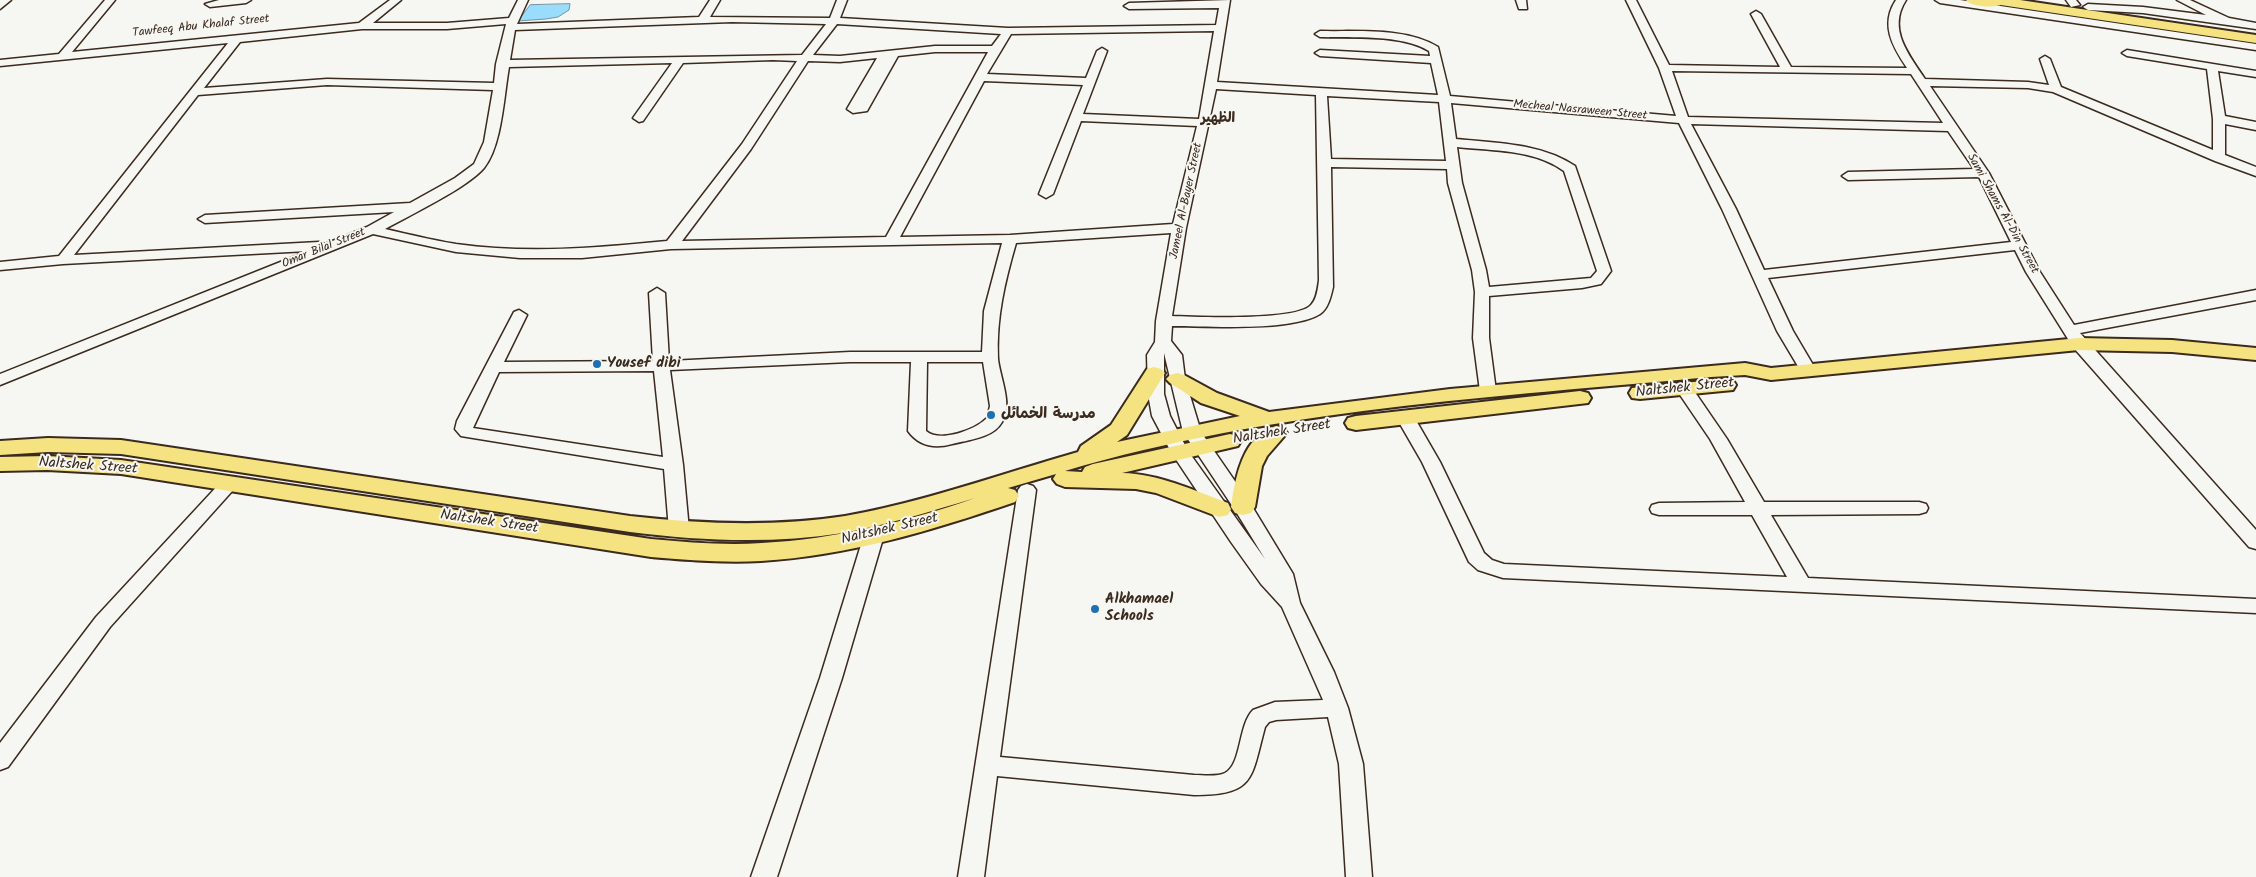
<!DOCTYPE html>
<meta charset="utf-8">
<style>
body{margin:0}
canvas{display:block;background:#f6f6f2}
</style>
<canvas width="2256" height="877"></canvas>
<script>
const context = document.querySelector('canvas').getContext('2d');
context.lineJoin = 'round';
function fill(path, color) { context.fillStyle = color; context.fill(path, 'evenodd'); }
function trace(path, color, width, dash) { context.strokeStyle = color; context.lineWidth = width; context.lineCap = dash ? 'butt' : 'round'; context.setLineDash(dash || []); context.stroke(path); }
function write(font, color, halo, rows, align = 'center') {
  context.font = font + ' Kalam,"Playpen Sans Arabic",sans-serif'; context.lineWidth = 4; context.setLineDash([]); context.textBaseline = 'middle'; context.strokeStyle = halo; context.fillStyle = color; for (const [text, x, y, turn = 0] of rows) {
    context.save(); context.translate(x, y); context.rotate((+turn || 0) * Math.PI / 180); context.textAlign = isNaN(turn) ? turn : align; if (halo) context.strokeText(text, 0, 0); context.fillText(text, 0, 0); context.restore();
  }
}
const water = new Path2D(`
 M570 4 569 10 558 17 546 19 518 21 530 5Z`);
const minor = new Path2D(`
 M0 0H11L0 9Z
 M105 0H115L72 52 359 23 390 0H401L373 23H447L509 18 518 0H528L517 24 699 17 710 0H720L710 17 830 18 837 0H847L840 18 1008 28 1216 25 1219 8 1129 9 1124 6 1129 3 1230 0 1217 82 1438 95 1431 63 1320 56 1315 53 1320 50 1430 56 1429 51C1402 34 1351 38 1320 37L1315 34 1320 31C1357 32 1405 27 1438 47L1450 96 1676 116 1659 68 1626 0H1636L1669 65 1780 67 1751 14 1756 11 1761 14 1791 67 1907 68C1892 46 1880 24 1896 0H1906C1887 29 1909 55 1925 79L2028 82 2049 85 2040 59 2045 56 2050 59 2061 87 2213 150V119L2207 69 2127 56 2122 53 2127 50 2256 71V77L2218 71 2225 116 2256 122V130L2225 124V155L2256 167V176L2215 161 2053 92 2028 88 1930 86 1989 173 2040 272 2074 325 2256 290V300L2080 333 2256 530V549L2249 547 2073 347 2026 272 2015 250 1768 278 1793 331 1816 370 1808 375 1802 373 1777 331 1722 209 1679 123 1451 103 1456 139C1495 143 1541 143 1575 166L1611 271 1601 284 1582 288 1489 296V338L1496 391 1494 395H1482L1480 391 1473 338 1475 292 1472 270 1448 183 1447 169 1331 167 1333 287C1331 296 1328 309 1320 314 1290 332 1207 326 1172 326L1171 341 1182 355 1185 379 1201 432 1250 503 1293 574 1300 603 1334 672 1348 708 1363 764 1372 877H1346L1339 764 1328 717 1276 720 1269 722 1265 727C1251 778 1256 795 1194 795L997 776 984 877H958L1018 490 1021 486 1027 484 1033 486 1036 490 1000 757 1194 775C1203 775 1217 777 1225 773 1242 764 1238 725 1253 710L1275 702 1323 700 1282 607 1261 584 1231 542 1171 452 1152 416 1148 394 1147 355 1155 342 1156 321 1171 233 1016 243C1005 281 996 318 998 359 1000 378 1013 404 1002 422 993 438 968 440 952 444 934 449 919 446 908 431L911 362H850L670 370 683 465 689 530 686 535 679 537 672 535 669 530 664 469 467 437 461 436 455 429 457 421 514 312 519 310 527 315 504 362 653 361 649 293 657 288 665 293 669 361 850 352H982L984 311 1002 243 671 249 582 258H520L456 252 373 234 0 385V374L308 251 63 264 0 270V262L59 256 228 43 0 66V60L59 54ZM732 22 826 24 802 55 510 60 515 30ZM506 24 496 64 494 83 327 79 204 88 240 42 362 29H447ZM837 24 1001 34 992 46H935L840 56 813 55ZM1214 31 1199 119 1083 114 1107 51 1102 48 1097 51 1086 78 987 74 1011 34ZM935 52H988L886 237 682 241 751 149 808 61 840 62 877 58 847 109 853 113 867 111 898 56ZM773 60 797 61 742 144 667 241C596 248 527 254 456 244 432 240 408 234 385 229 410 215 467 188 484 168 502 146 504 95 509 67L672 63 633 118 639 122 643 121 683 63ZM1672 71 1911 74 1943 123 1688 117ZM984 81 1083 85 1039 194 1046 198 1053 194 1081 121 1197 126 1173 224 1010 235 900 237ZM327 85 493 90 484 142 474 164 455 178 410 203 205 215 198 219 205 223 394 212 367 227 325 244 319 242 74 255 198 95ZM1216 89 1316 95 1319 280C1318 288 1317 299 1311 305 1297 321 1197 317 1172 316L1186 228ZM1327 96 1439 102 1446 161 1331 159ZM1691 124 1948 131 1974 169 1848 172 1842 176 1848 180 1979 177 2011 242 1764 270 1736 209ZM1457 147C1492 151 1534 149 1564 171L1597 271 1591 278 1489 287 1486 270 1462 183ZM1164 353 1183 432 1235 510 1265 559 1188 451 1170 416 1164 394ZM927 362H983L990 406 987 418C975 430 940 443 926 431ZM654 371 663 457 473 428 499 372Z
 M219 0H251L246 3 210 7 205 4Z
 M1516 0H1526L1527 9H1519Z
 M1935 0H1960L2256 44V50L1940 3Z
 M2066 0H2076L2080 5 2071 7Z
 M2177 0H2190L2229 18 2256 23V29L2143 13 2088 10 2083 7 2088 4 2143 7 2206 15Z
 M1684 384 1690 385 1727 439 1764 502H1919L1926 504 1928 508 1926 512 1919 514 1771 515 1808 578 2256 599V613L1503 578 1478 570 1469 562 1422 462 1396 417 1399 413H1411L1414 417 1440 462 1484 553 1492 560 1504 564 1787 577 1752 515H1659L1652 513 1650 509 1652 505 1659 503 1745 502 1710 439 1676 389 1678 385Z
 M228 479 234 481 237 485 234 489 110 627 8 767 0 770V743L96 617 222 481Z
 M874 528 881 530 884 535 842 678 777 877H751L820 678 864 535 867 530Z`);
const major = new Path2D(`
 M1988 0H2020L2256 35V43L1994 4Z
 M2079 338 2172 340 2256 348V360L2172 352 2079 350 1771 380 1745 375 1711 377C1495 397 1274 409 1065 471L1082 472 1085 467 1093 464 1230 434 1238 436 1241 441 1238 446 1122 473C1159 474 1193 490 1228 503L1231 509 1228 515 1219 517 1156 493 1136 489 1065 487 1057 484 1053 479 1056 474 1008 488 1015 490 1019 496 1015 502C933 530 848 556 761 561 724 563 688 560 651 557L121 474 47 470 0 471V457L47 456 121 460 651 539C688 542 725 546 762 543 835 539 907 522 975 498 932 511 887 525 843 533 772 544 701 541 630 532L121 454 48 452 0 455V441L48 438 121 440 630 516C702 524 774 527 845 516 924 502 1001 474 1078 452L1081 446 1111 425 1147 369 1154 367 1161 369 1165 373 1127 435 1117 442 1240 416 1201 403 1170 383 1166 379 1170 375 1177 373 1184 375 1217 393 1269 412 1450 389 1745 363 1771 368Z
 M1725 379 1733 380 1736 385 1733 390 1640 399 1632 398 1629 393 1632 388 1640 387Z
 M1580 391 1588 393 1591 398 1588 403 1356 430 1348 428 1345 423 1348 418 1356 416Z
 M1276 426 1284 428 1287 433 1267 456 1262 466 1255 507 1251 513 1243 515 1235 513 1231 507C1235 478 1243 435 1276 426Z`);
const highway = new Path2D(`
 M1966 0H2007V1C2002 9 1971 8 1966 0Z`);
const markers = [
 [597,364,5,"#1f6fb2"],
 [991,415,5,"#1f6fb2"],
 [1095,609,5,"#1f6fb2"]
];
const farStreetnames = [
 ["Tawfeeq Abu Khalaf Street",201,27,-6],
 ["Mecheal Nasraween Street",1580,111,5],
 ["Jameel Al-Bayer Street",1187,201,-78],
 ["Sami Shams Al-Din Street",2002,214,61],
 ["Omar Bilal Street",324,249,-22]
];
const farNeighbourhoodnames = [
 ["الظهير",1218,120]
];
const poiNames = [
 ["Yousef dibi",607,364],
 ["مدرسة الخمائل",1001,415],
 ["Alkhamael",1105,600],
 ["Schools",1105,617]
];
const streetNames = [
 ["Naltshek Street",1685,389,-6],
 ["Naltshek Street",1282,433,-9],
 ["Naltshek Street",88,467,4],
 ["Naltshek Street",489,523,8],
 ["Naltshek Street",890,530,-13]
];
fill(water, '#99dcfb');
trace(water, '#7395a3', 1);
trace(minor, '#3b2a1e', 3);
trace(major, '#3b2a1e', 4);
trace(highway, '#3b2a1e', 4);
fill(minor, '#f6f6f2');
fill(major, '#f5e382');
fill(highway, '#f5e382');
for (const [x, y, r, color] of markers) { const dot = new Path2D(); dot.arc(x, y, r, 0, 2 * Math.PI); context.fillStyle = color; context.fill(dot); trace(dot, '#f6f6f2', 2); }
write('12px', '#3b2a1e', '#f6f6f2', farStreetnames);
write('bold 14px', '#3b2a1e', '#f6f6f2', farNeighbourhoodnames);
write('bold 15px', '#3b2a1e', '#f6f6f2', poiNames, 'left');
write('15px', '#3b2a1e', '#f6f6f2', streetNames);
</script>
